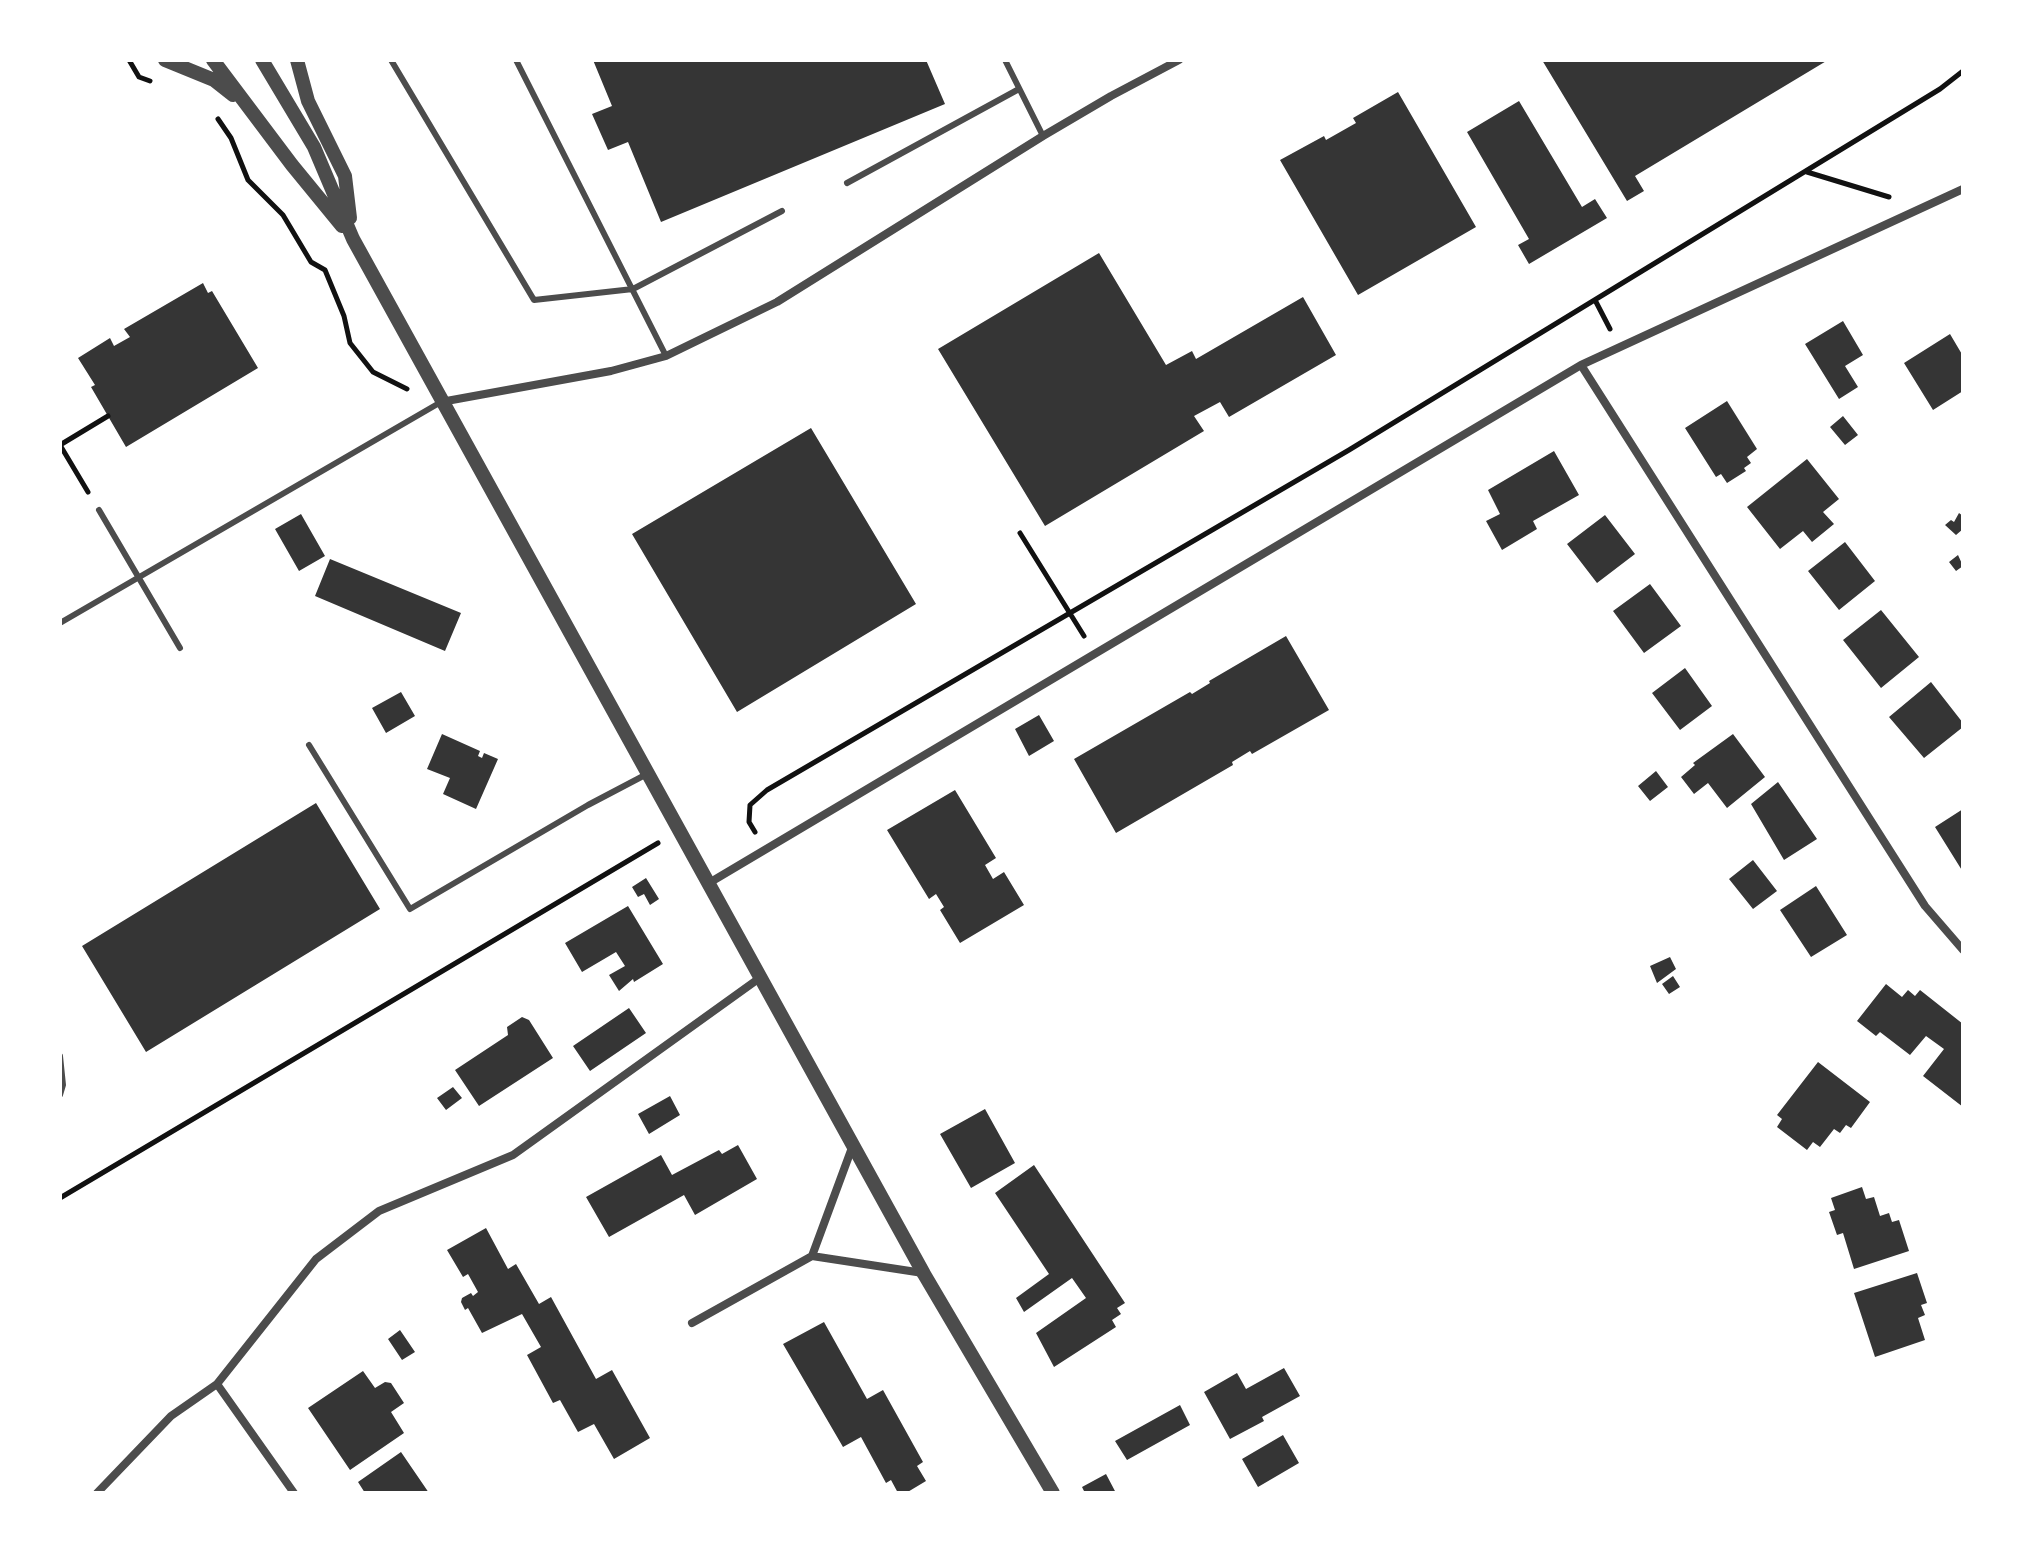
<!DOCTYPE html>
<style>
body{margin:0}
#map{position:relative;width:2023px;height:1553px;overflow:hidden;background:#fff;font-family:"Space Grotesk",sans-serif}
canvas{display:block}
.frame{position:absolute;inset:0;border:62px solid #fff;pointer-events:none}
</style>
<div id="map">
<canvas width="2023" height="1553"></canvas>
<div class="frame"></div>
</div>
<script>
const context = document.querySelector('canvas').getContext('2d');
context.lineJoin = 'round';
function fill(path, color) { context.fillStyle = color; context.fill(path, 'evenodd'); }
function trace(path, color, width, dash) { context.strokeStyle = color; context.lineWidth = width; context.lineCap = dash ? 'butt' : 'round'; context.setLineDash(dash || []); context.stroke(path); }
const building = new Path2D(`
 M593 60H926L945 104 661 222 628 142 608 150 592 114 612 106Z
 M1542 60H1828L1635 176 1644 191 1627 201Z
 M1398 92 1476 227 1358 295 1280 160 1324 136 1326 140 1356 123 1353 118Z
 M1519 101 1582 207 1595 199 1607 218 1529 264 1518 245 1529 239 1467 132Z
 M1099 253 1166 365 1192 351 1196 359 1303 297 1336 355 1229 417 1220 402 1194 416 1204 431 1045 526 938 349Z
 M203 283 208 293 212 291 258 368 126 447 91 387 95 385 78 358 110 338 114 346 130 337 124 329Z
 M1843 321 1863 355 1845 366 1858 387 1839 399 1805 344Z
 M1950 334 1963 356V391L1933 410 1904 363Z
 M1727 401 1757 449 1747 457 1751 463 1744 468 1746 471 1727 483 1721 474 1716 477 1685 428Z
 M1843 416 1858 435 1845 445 1830 427Z
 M811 428 916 604 737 712 632 534Z
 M1554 451 1579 495 1533 521 1537 529 1502 550 1486 521 1500 514 1488 490Z
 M1807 459 1839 499 1823 512 1834 524 1812 542 1803 531 1780 549 1747 507Z
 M1959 513 1963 516V529L1956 535 1945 525 1951 520 1954 522Z
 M301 514 325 556 299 571 275 529Z
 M1605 515 1635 554 1597 583 1567 544Z
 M1845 542 1875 581 1839 610 1808 571Z
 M1958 555 1963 566 1956 571 1949 562Z
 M330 559 461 613 445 651 315 596Z
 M1650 584 1681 626 1644 653 1613 611Z
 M1881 610 1919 657 1881 688 1843 640Z
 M1286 636 1329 710 1252 754 1250 751 1232 762 1233 765 1116 833 1074 759 1190 692 1192 694 1210 683 1209 681Z
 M1685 668 1712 706 1680 730 1652 693Z
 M1931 682 1963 723V727L1924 758 1889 717Z
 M401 692 415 716 386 733 372 708Z
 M1039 715 1054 741 1029 756 1015 729Z
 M442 734 480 751 478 756 482 758 484 753 498 759 476 809 443 794 450 778 427 769Z
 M1733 734 1765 777 1727 808 1708 783 1694 794 1681 777 1695 765 1693 763Z
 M1656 771 1668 787 1650 801 1638 786Z
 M1778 782 1817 839 1784 860 1751 804Z
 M955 790 996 858 985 865 993 879 1004 872 1024 905 960 943 940 910 944 907 936 894 929 899 887 830Z
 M316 803 380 909 146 1052 82 946Z
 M1963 809V872L1935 827Z
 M1753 860 1777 891 1753 909 1729 879Z
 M646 878 659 899 650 905 644 894 638 897 632 887Z
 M1816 886 1847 935 1811 957 1780 910Z
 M628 906 663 964 634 982 633 979 619 991 609 975 625 966 616 952 582 972 565 943Z
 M1670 957 1676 969 1657 983 1650 966Z
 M1673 976 1680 987 1669 994 1662 984Z
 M1886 984 1902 997 1908 990 1915 996 1920 990 1963 1024V1107L1923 1076 1944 1049 1926 1036 1910 1055 1880 1032 1876 1036 1857 1021Z
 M629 1008 646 1033 590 1071 573 1046Z
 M522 1017 529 1020 553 1058 479 1106 455 1070 508 1035 507 1027Z
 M1818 1062 1870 1102 1851 1128 1846 1125 1840 1133 1834 1129 1820 1147 1813 1142 1807 1150 1777 1127 1782 1119 1777 1115Z
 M453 1087 462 1098 446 1110 437 1098Z
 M670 1096 680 1115 649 1134 638 1114Z
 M985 1109 1015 1163 971 1188 940 1134Z
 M738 1145 757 1179 695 1215 684 1195 609 1237 586 1197 661 1155 672 1175 719 1150 722 1154Z
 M1034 1165 1125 1303 1117 1308 1121 1314 1112 1320 1116 1327 1054 1367 1036 1333 1086 1298 1072 1278 1024 1312 1016 1298 1049 1274 995 1193Z
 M1862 1187 1866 1199 1874 1197 1880 1216 1889 1213 1892 1222 1899 1220 1909 1251 1854 1269 1843 1233 1837 1235 1829 1212 1835 1210 1831 1198Z
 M486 1228 508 1269 516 1264 539 1304 551 1297 596 1379 612 1370 650 1438 614 1459 594 1424 578 1432 560 1400 553 1403 527 1355 541 1347 522 1314 482 1333 468 1308 465 1310 461 1302 462 1298 471 1293 473 1296 478 1292 468 1274 463 1277 447 1250Z
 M1917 1273 1927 1303 1921 1305 1925 1315 1918 1318 1925 1340 1875 1357 1854 1293Z
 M824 1322 867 1399 883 1390 923 1462 917 1466 926 1481 906 1493H898L891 1480 886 1483 861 1437 843 1447 783 1344Z
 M400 1330 415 1352 402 1360 388 1339Z
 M1284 1368 1300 1396 1262 1417 1264 1421 1230 1439 1204 1392 1237 1373 1246 1389Z
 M363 1371 375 1388 385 1382 391 1383 404 1403 391 1412 404 1433 350 1470 308 1408Z
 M1180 1405 1190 1425 1127 1460 1115 1441Z
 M1283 1435 1299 1463 1258 1487 1242 1459Z
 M401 1452 429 1493H365L358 1482Z
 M1106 1474 1116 1493H1085L1082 1487Z`);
const path = new Path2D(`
 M129 60 139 77 150 81
 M218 119 231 138 248 180 283 215 311 262 325 270 344 316 350 343 373 372 407 389
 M1807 172 1889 197
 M1595 300 1610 329
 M60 445 88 492
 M60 445 108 416
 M1020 533 1084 636
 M755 832 749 822 750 805 767 790 1349 450 1940 89 1963 71
 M60 1198 658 843`);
const service = new Path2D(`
 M391 60 534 300 633 289 782 211
 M516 60 666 356
 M1005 60 1043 136
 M847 183 1019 89
 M99 510 180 648
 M60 623 441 402
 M309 745 410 909 588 805 647 774
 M60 1056 63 1085 60 1095`);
const minor = new Path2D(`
 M1581 365 1925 906 1963 950
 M441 402 611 371 666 356 777 302 1043 136 1111 96 1179 60
 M709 883 1581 365 1963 189
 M853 1145 812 1256 923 1273
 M692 1323 812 1256
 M217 1384 294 1493
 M97 1493 171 1416 217 1384 316 1259 379 1211 513 1155 761 977`);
const tertiary = new Path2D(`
 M165 60 214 80 233 95
 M213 60 292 165 342 226
 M262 60 314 147 353 239 924 1274 1053 1493
 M297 60 308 101 345 176 350 218`);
fill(building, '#353535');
trace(path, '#111', 5);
trace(service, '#4c4c4c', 6);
trace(minor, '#4c4c4c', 8);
trace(tertiary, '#4c4c4c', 14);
</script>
